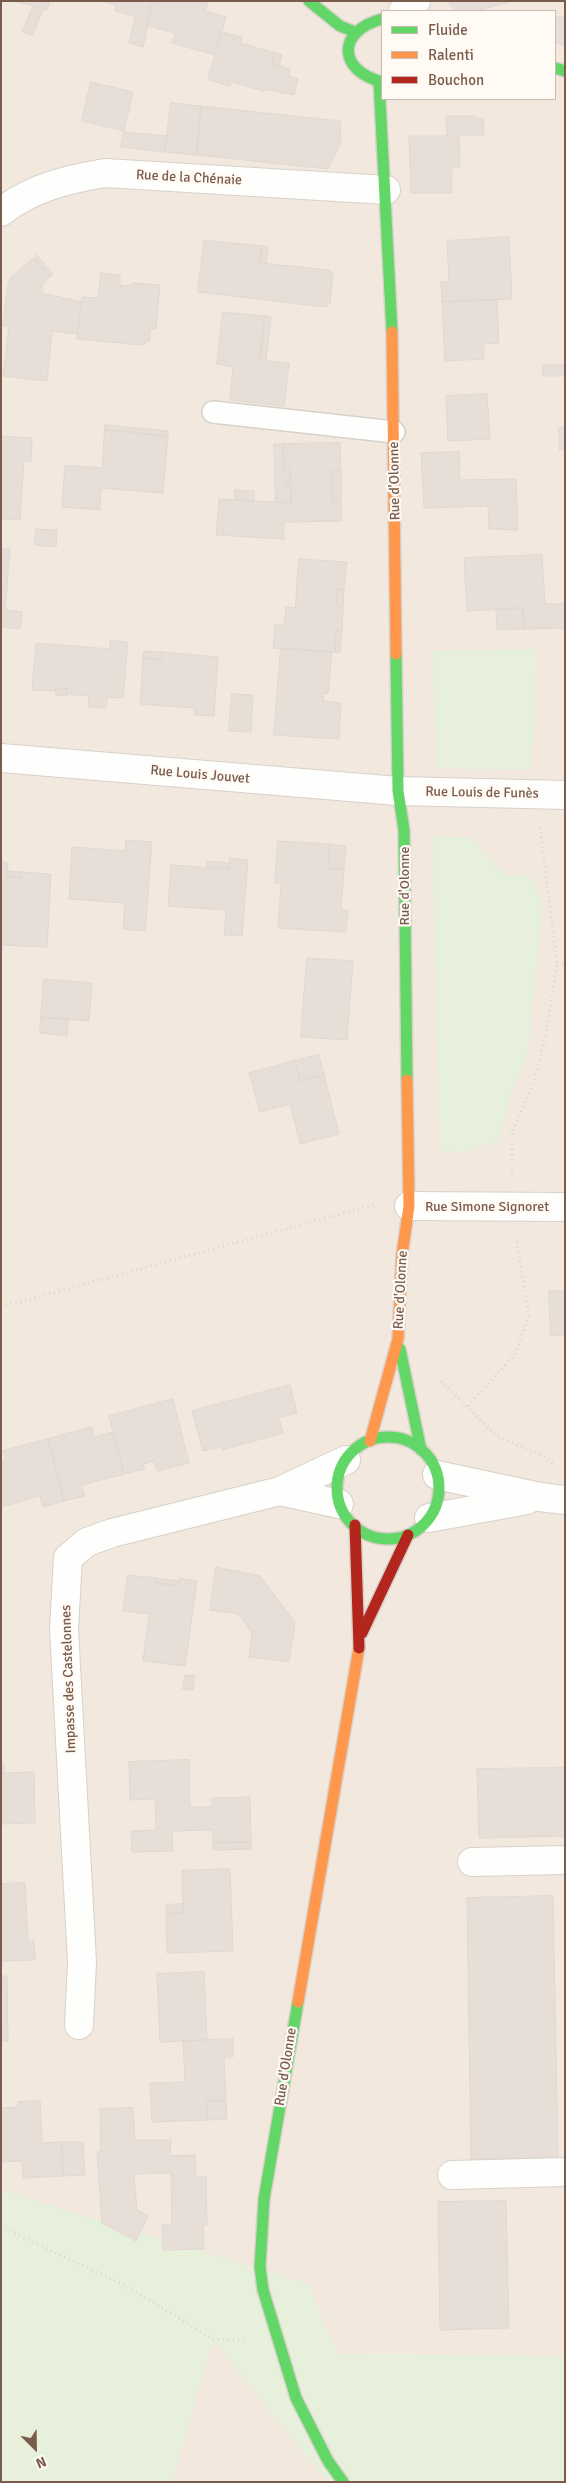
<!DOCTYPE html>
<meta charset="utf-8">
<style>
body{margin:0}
#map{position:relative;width:566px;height:2483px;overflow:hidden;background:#f9f5f0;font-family:Signika,sans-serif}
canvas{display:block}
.frame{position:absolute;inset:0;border:2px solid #7a5c4d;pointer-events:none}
.legend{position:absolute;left:381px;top:10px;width:175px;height:90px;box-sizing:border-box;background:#fffaf3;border:1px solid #cabbb1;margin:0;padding:6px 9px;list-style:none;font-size:15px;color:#7a5c4d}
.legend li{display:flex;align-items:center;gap:10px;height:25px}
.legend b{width:25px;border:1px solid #cabbb1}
.north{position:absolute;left:10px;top:2423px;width:50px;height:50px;-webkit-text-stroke:4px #fffaf3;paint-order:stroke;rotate:157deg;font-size:14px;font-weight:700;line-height:20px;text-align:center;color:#7a5c4d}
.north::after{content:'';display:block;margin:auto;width:18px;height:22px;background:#7a5c4d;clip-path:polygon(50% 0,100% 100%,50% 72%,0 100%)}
</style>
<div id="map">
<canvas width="566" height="2483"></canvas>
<div class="frame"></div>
<ul class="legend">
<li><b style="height:6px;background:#63d668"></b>Fluide</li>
<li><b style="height:6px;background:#ff974d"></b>Ralenti</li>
<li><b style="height:6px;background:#b3261e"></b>Bouchon</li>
</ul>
<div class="north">N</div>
</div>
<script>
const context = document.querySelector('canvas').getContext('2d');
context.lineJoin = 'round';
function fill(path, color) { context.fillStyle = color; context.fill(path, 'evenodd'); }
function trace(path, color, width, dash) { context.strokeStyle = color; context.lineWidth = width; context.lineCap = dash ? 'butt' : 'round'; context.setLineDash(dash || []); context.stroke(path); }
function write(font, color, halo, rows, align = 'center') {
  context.font = font + ' Signika,sans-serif'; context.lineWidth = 4.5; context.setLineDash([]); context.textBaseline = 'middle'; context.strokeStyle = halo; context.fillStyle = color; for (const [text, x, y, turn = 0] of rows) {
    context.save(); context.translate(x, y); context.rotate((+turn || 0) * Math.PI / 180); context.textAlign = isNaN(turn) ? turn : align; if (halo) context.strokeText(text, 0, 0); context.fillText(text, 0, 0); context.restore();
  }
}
const residential = new Path2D(`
 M1 1H565V2356L337 2354 308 2284 1 2197ZM382 11H555V99H382Z
 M213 2339 327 2482H172Z`);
const green = new Path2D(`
 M537 649 532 770 437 768 432 651Z
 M432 836 471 838 506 875 530 876 543 903 528 1052 510 1097 499 1140 462 1153 440 1151Z
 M1 2190 308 2284 337 2354 565 2356V2482H327L213 2340 172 2482H1Z`);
const building = new Path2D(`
 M13 1H50L47 10 43 9 33 35 22 32 33 6Z
 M100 1H153L143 47 129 43 135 16 115 11 116 5Z
 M153 1H208L205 11 226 17 215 55 172 43 175 33 148 26Z
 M448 1H513L476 11 474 8 470 11H456Z
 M555 16 565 18V45L555 42Z
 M222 32 242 37 240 43 275 53 272 64 290 69 288 76 298 79 294 95 265 89 264 91 231 82 230 86 208 80Z
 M275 53 282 55 279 66 272 64Z
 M91 82 133 92 124 131 82 121Z
 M171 103 201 106 197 155 165 152Z
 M201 106 340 121 341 143 328 169 197 155Z
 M446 116H474V118H483L484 135H459L460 167 452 168V193H411L409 136H447Z
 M124 132 167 136 165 152 121 147Z
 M509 237 512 299 442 302 441 282 449 281 447 241Z
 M204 240 262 246 260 263 329 270 333 274 330 303 325 307 198 292Z
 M262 246 268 247 266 263H260Z
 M37 255 53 274 50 277 34 258Z
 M34 258 50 277 43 283 42 293 81 302 77 334 52 331 47 381 3 376 9 326H3L7 289 11 277Z
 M101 273 120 275V285L128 286 133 283 160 285 156 329H150V340L142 345 77 339 82 297 98 298Z
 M497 300 499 343 484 344V359L445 361 442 302Z
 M223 312 265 316 260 360 289 363 284 406 230 400 233 367 217 364Z
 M265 316 271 317 266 360H260Z
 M543 365H565V376H543Z
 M487 394 490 439 448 441 446 396Z
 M105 425 168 431V436L105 430Z
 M559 428H565V449L560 450Z
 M105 430 168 436 163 493 101 488 100 510 62 507 65 465 102 468Z
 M1 436 32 438 31 462 24 461 20 520 1 519Z
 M340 443 341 471H332L333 501H341L342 521 284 522V539L216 535 219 499 291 503V487H286V482H290V469H284L283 444Z
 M274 444H283L284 469H290V482H286V487H291V503L276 502Z
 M459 452 460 480 516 479 518 530 489 529 488 506 424 508 421 453Z
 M332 471H341V501H333Z
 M235 490 254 491V501L235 500Z
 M36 529 57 530 56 547 35 545Z
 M1 548 10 549 5 610 22 612 20 629 1 627Z
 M542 555 545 604H565V628L524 629 523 608 467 611 464 558Z
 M299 559 347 562 344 589H338L336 606H343L342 631 336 630 335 652 273 648 275 625H284L286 607 295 608Z
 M338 589H344L343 606H336Z
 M523 608 524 629 497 630 496 609Z
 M336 630 342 631 340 653 335 652Z
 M110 640 128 642 123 698 107 697 106 708 88 707 89 696 67 694V689L56 688V691L32 690 36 643 110 649Z
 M281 648 332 652 328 694 324 693 323 701 341 703 339 739 274 735Z
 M144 651 162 652V660L143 658Z
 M162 652 218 657 214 716 194 715V708L140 704 143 658 162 660Z
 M56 688 67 689V696L56 695Z
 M232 694 253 695 251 732 229 731Z
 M126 840 152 842 145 931 123 929 125 903 69 899 72 847 125 851Z
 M278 841 330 844 328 869H344L341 910H348L346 932 278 928 281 883H275Z
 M330 844 346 846 344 869H328Z
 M230 858 248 860 242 936 224 935 226 910 168 906 171 865 229 869Z
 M207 861 230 863 229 869 207 867Z
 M1 862 8 863 7 877H20V872L51 874 47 947 2 945Z
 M7 871 20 872V877H7Z
 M307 958 353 961 347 1040 301 1037Z
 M44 979 92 983 89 1021 41 1017Z
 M41 1017 68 1019 67 1036 40 1033Z
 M319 1055 324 1075 300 1081 295 1061Z
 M295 1061 300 1081 324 1075 339 1134 300 1144 290 1104 260 1112 249 1073Z
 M549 1291H565V1335L551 1336Z
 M290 1385 297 1413 279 1418 283 1433 222 1450 221 1447 203 1451 192 1411Z
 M173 1399 189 1463 157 1471 154 1461 143 1464 145 1469 124 1474 109 1416Z
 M92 1427 94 1437 113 1432 124 1474 82 1485 85 1496 64 1501 48 1439Z
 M48 1439 64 1501 43 1507 40 1496 1 1507V1461L6 1460 3 1451Z
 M216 1567 260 1576 295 1622 289 1662 249 1657 252 1633 238 1614 210 1610Z
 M128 1575 156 1578 155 1583 178 1586 179 1578 197 1581 185 1666 143 1661 149 1614 123 1611Z
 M156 1578 178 1581V1586L155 1583Z
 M185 1675 195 1676 193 1690 183 1689Z
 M189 1760 190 1807H212V1798L250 1797 251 1842 213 1843V1830L172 1831 173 1851 132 1852 131 1831 156 1830 155 1799 130 1800 129 1762Z
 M1 1764H4V1773L34 1772 35 1823 1 1824Z
 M565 1768V1836L479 1838 477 1769Z
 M251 1842V1849L213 1850V1843Z
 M230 1869 233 1951 167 1953 166 1914 183 1913 182 1871Z
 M25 1883 28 1941H34L35 1960 1 1961V1884Z
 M553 1896 558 2157 471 2159 467 1898Z
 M183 1904V1913L166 1914V1905Z
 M204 1972 207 2040 160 2042 157 1974Z
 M7 1976 8 2041H1V1977Z
 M233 2039V2057L224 2058 226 2101H207V2120L152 2122 150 2083 185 2082 183 2041Z
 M40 2101 42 2143 62 2142 63 2176 23 2178 22 2161 1 2162V2108L18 2107V2102Z
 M207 2101H226L227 2119 207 2120Z
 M133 2108 135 2140H171L170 2156 195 2155 196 2177 206 2176 207 2225H203L204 2249 163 2250 162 2225 172 2224 171 2173 134 2174 137 2210 148 2216 136 2241 102 2223 97 2152 101 2151 100 2109Z
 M62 2142H83L85 2175 63 2176Z
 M506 2201 509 2328 440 2330 438 2202Z`);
const path = new Path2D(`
 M557 963 565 964
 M512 1175V1132L533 1085 547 1028 557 963 540 827
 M1 1307 377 1204
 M441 1381 496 1436 544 1456 555 1465
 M468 1406 515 1354 529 1315 516 1239
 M1 2227 124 2285 213 2339 245 2341`);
const lane = new Path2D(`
 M213 412 394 432`);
const street = new Path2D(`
 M403 11 416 1
 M1 212C31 188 68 179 105 173L386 190
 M1 758 398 791 565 795
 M409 1206 565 1207
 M437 1475 540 1497 565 1500
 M280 1491 339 1504
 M429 1518 527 1500
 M472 1862 565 1860
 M79 2025 82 1962 64 1629 68 1558 87 1542 112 1533 280 1491 346 1460
 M452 2175 565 2172`);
const fast = new Path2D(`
 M309 1 340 26 355 32
 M382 19C337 31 337 70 382 82
 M555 68 565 71
 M379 81 392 332
 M396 654 398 791 404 830 407 1080
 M400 1349 421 1450
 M337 1488a51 51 0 1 1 102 0a51 51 0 1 1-102 0Z
 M298 2002 264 2199 260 2267 263 2290 296 2398 328 2461 343 2482`);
const slow = new Path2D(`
 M392 332 396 654
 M370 1441 398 1339 402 1255 409 1206 407 1080
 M298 2002 359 1648`);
const jam = new Path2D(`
 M355 1525 359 1648
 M362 1633 408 1535`);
const streetNames = [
 ["Rue de la Chénaie",189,178,3],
 ["Rue d'Olonne",395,481,-91],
 ["Rue Louis Jouvet",200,775,5],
 ["Rue Louis de Funès",482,793,1],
 ["Rue d'Olonne",405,886,-90],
 ["Rue Simone Signoret",487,1207],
 ["Rue d'Olonne",401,1290,-87],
 ["Impasse des Castelonnes",69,1679,-92],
 ["Rue d'Olonne",286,2067,-81]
];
fill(residential, '#f2e8de');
fill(green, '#e7f0db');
fill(building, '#e6ded7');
trace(building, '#e2d8d2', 1);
trace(lane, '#d7d1cb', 24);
trace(street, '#d7d1cb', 30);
trace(fast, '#d9d2cb', 14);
trace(slow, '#d9d2cb', 14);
trace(jam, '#d9d2cb', 14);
trace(path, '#dcd5d0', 3, [1, 4]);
trace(lane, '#fefefd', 21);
trace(street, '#fefefd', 28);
trace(fast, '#63d668', 11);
trace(slow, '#ff974d', 11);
trace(jam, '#b3261e', 11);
write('14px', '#7a5c4d', '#fffaf3', streetNames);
</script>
